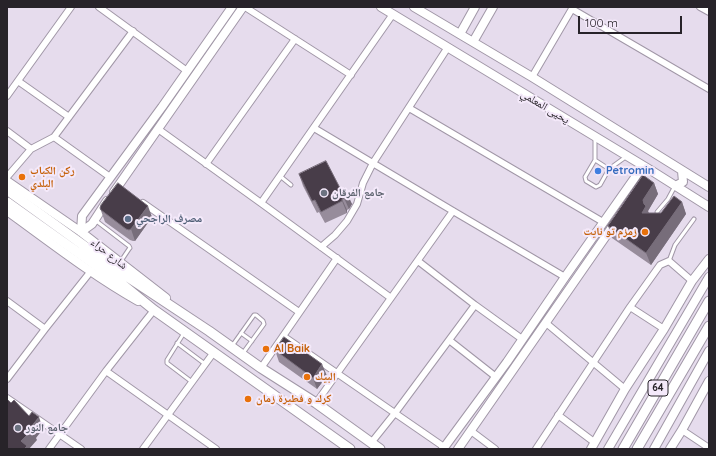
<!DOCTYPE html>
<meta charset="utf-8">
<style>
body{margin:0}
#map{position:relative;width:716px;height:456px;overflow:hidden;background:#e6dced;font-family:Quicksand,sans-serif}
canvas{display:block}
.frame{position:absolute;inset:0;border:8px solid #272329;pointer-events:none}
.scale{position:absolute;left:578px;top:16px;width:104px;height:18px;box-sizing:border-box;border:2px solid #272329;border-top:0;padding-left:5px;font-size:12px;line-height:14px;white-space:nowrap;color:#272329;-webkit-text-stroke:3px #f4e9fa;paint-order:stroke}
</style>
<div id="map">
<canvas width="716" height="456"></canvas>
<div class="frame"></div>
<div class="scale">100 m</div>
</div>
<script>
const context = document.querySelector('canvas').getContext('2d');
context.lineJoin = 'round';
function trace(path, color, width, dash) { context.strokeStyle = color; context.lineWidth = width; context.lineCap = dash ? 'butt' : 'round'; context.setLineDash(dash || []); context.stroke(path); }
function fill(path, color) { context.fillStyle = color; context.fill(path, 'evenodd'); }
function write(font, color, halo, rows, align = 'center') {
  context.font = font + ' Quicksand,"Noto Naskh Arabic",sans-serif'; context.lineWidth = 4; context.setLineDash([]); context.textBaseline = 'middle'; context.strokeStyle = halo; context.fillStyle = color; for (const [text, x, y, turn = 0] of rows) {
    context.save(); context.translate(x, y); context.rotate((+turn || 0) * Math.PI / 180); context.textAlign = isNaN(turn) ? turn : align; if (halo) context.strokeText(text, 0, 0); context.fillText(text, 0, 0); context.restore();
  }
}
const lane = new Path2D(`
 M595 137V160L585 177 586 181 596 187 600 185 609 169 627 156
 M595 160 609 169
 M280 176 291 185
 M657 212 668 199 675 186
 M95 220 129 246 130 248 129 249 121 261
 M669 261 675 245 694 219
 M184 333 167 360V363L192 382
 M241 333 252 341
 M177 343 205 364
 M232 346 254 315H256L263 321 264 324 243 353`);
const street = new Path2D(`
 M99 7 187 71
 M245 7 351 75
 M700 7 709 12
 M572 9 709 89
 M532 77 573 7
 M18 81 69 117
 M7 96 71 7
 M409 108 603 222
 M314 128 453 211 565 277
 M158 129 261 203 391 298
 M7 131 31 149 54 137 110 177
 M54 137 133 31
 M206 164 295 39
 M7 177 31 149
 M143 203 299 312
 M261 203 393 14
 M321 247 335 235 347 221 357 204 363 183 373 163 448 47
 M418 261 475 305 522 339
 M7 301 45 329
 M630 307 664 329
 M546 323 625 389
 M283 336 444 447
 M449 340 496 377
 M261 368 337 258
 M106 371 216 449
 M7 379 45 329 91 271
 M7 398 81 449
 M316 403 453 211
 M558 415 594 442
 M682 430 709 448
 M471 431 495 449
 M371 443 395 413 475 305
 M49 449 106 371 154 310
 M143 449 214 352
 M536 449 630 307 660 265 669 261 692 281`);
const secondary = new Path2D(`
 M381 7 652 171 709 207
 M414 7 532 77 709 187
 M460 34 475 7
 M473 42 493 7
 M7 181 81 232 166 298
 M675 186 683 182 682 171
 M114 192 243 7
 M7 211C50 242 92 275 138 301
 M81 232 92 224 107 201
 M81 232 82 216 162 107 232 7
 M443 449 507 362 565 277 643 166
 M458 449 615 223
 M591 449 625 389 664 329 692 281 709 259
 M608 449 709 277
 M654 449 709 351
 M670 449 682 430 709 381`);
const primary = new Path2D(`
 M7 190 126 276 209 331 261 368 316 403 380 449
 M7 202 122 284 154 310 350 449
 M623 449 709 301
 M637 449 709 326`);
const wall = new Path2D(`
 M299 174 341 190 352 204 349 209 347 210V213L325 223 319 212 317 213 303 186Z
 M654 183 658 194 648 211 649 213H661L682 202 686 214 651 265 612 238 608 226Z
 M100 208 152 217 135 241H133L130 240 105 222Z
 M275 350 327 376 317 389 279 362Z`);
const shadedWall = new Path2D(`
 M654 183 658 194 648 211 650 218 642 213 644 204 643 200Z
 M347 193 352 204 349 209 344 198Z
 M342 199 347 210V213L342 201Z
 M682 202 686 214 651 265 646 253Z
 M148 206 152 217 135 241 131 229Z
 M322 364 327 376 317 389 313 378Z
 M39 417 43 429 36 438 37 440 29 449H24L21 441Z`);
const building = new Path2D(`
 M326 161 341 190 345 188 347 193 344 198 342 199V201L321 212 315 200 312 201 299 174Z
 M643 175 654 183 643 200 644 204 646 206 642 213H661L674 196 682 202 646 253 608 226Z
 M118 183 148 206 131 229 129 230 126 229 101 210 100 208 101 205Z
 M284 337 322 364 313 378 275 350Z
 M7 399 11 403 14 400 29 416 32 412 39 417 31 427 33 429 21 441 27 446 24 449H7Z`);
const markers = [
 [598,171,4,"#3f7fe0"],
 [22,177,4,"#e8710a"],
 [324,193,4,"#6b7280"],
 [128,219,4,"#5c6f8a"],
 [645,232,4,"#e8710a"],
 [266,349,4,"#e8710a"],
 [307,377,4,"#e8710a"],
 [248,399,4,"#e8710a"],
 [18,428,4,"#6b7280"]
];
const shields = [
 [658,388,20]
];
const shieldNames = [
 ["64",658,388]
];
const streetNames = [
 ["يحيى المعلمي",545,107,31],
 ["شارع حراء",109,254,38]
];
const foodNames = [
 ["ركن الكباب",30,171],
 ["البلدي",30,184],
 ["زمزم تو نايت",637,232,"right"],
 ["Al Baik",274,349],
 ["البيك",315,377],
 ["كرك و فطيرة زمان",256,399]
];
const shopNames = [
 ["Petromin",606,171]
];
const worshipNames = [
 ["جامع الفرقان",332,193],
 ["جامع النور",26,428]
];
const serviceNames = [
 ["مصرف الراجحي",136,219]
];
trace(lane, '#a197a7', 5);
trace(street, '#a197a7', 8);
trace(secondary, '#a197a7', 10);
trace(primary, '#a197a7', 11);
trace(lane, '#fff', 3);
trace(street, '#fff', 6);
trace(secondary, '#fff', 8);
trace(primary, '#fff', 9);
fill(wall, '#978c9b');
fill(shadedWall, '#776d7a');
fill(building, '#483d49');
trace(building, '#776d7a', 1);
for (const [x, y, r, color] of markers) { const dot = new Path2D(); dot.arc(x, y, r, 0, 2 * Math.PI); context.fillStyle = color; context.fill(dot); trace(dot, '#f4e9fa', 1.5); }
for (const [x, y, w] of shields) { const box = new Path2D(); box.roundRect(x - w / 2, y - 8, w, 16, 3); context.fillStyle = '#f4e9fa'; context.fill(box); trace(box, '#272329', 1); }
write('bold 10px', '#272329', null, shieldNames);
write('11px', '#272329', '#f4e9fa', streetNames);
write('bold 11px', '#c56008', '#f4e9fa', foodNames, 'left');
write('bold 11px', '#366cbe', '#f4e9fa', shopNames, 'left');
write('bold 11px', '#5b616d', '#f4e9fa', worshipNames, 'left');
write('bold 11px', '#4e5e75', '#f4e9fa', serviceNames, 'left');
</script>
